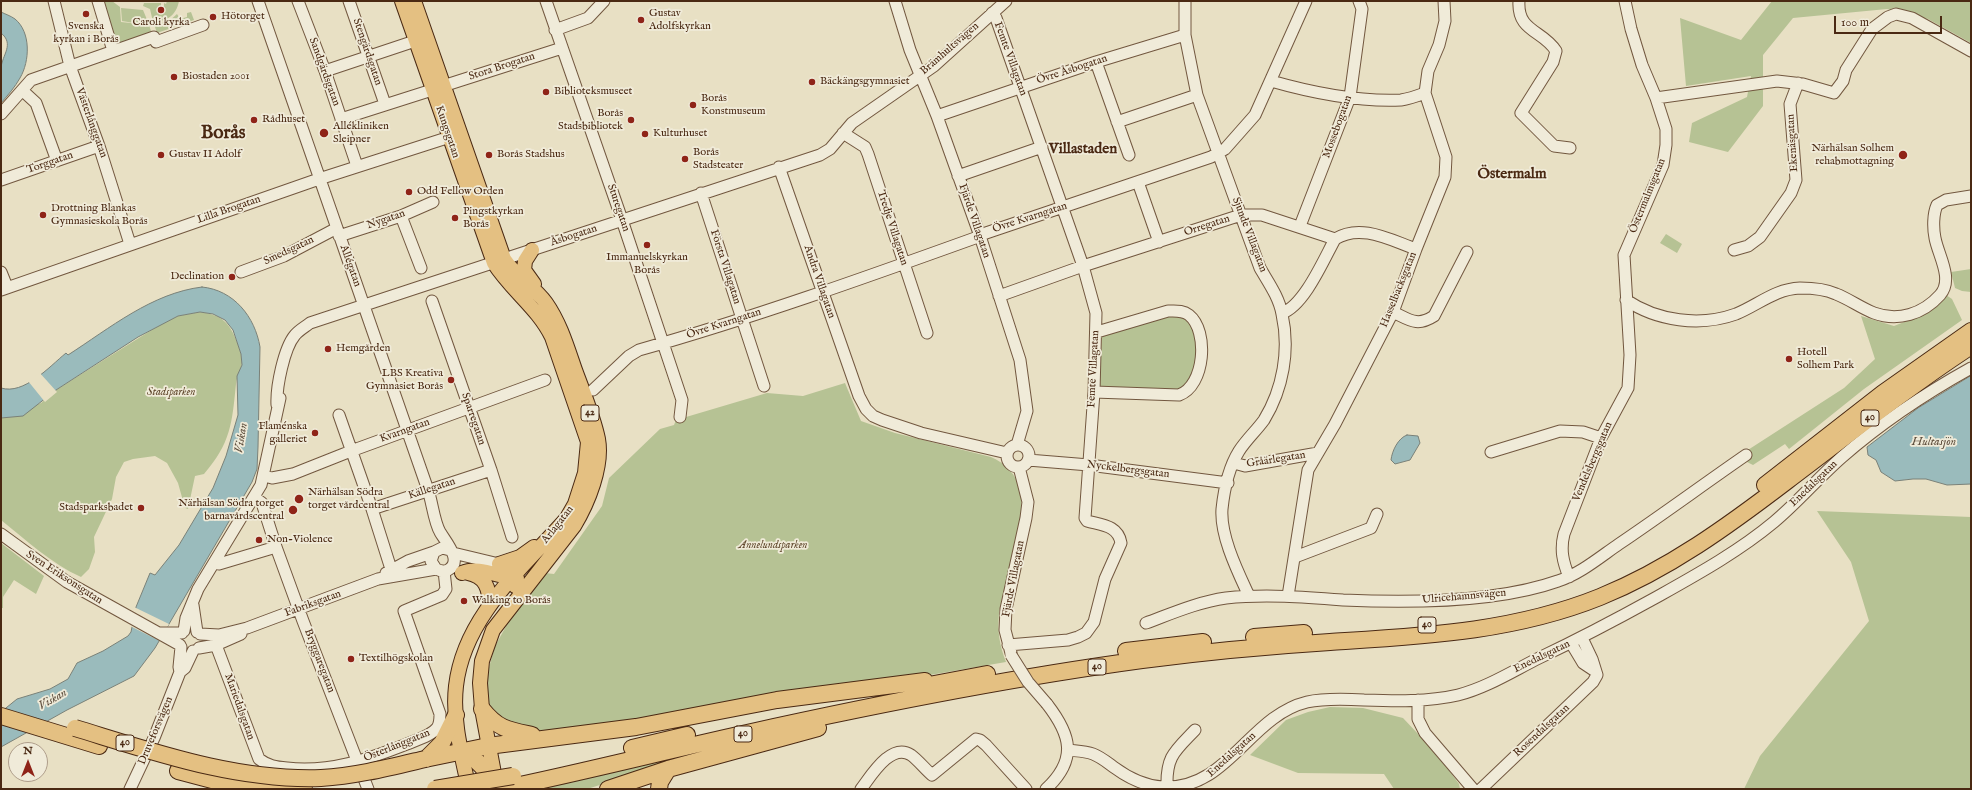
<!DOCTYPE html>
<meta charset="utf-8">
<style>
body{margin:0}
#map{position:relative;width:1972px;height:790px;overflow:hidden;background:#e8e0c4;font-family:"IM FELL English",serif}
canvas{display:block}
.frame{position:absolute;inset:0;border:2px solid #4a2913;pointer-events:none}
.north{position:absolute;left:8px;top:742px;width:40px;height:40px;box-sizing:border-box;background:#f0ebd9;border:1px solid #ae9d8a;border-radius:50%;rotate:0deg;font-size:11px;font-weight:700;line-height:16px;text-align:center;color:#4a2913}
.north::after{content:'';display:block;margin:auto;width:14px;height:18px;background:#8f2418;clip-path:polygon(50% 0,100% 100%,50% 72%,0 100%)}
.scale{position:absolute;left:1834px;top:16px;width:108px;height:18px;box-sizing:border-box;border:2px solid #4a2913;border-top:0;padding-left:5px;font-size:12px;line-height:14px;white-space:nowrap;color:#4a2913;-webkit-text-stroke:3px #f0ebd9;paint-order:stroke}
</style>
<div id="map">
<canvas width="1972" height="790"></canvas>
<div class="frame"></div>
<div class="north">N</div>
<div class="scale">100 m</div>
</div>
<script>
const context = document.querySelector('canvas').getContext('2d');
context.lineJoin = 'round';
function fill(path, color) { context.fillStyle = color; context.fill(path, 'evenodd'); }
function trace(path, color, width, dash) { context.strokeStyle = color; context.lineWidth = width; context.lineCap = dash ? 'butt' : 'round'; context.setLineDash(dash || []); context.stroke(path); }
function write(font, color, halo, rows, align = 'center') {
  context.font = font + ' "IM FELL English",serif'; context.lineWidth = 3.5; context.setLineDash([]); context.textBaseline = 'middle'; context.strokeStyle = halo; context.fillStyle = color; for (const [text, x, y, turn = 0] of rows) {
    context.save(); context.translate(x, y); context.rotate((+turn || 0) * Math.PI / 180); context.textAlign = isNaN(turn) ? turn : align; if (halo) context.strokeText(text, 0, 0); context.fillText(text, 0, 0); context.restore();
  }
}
const green = new Path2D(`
 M102 1H112L120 7 121 22 149 25 152 34 116 47Z
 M167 1H179C176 16 167 21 153 22L150 9 143 6 144 3H161V7H158L157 13 164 14V3L166 4Z
 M1772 1H1971V43L1928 19 1887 9 1793 18 1763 55V106L1728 152 1689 142 1692 123 1747 97 1751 76 1686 86 1680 18 1741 40Z
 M121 8 143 10 148 22 134 23 122 21Z
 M191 12 194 20 157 33 154 24 168 22 177 14 180 19 187 17V13Z
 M1666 234 1682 244 1677 253 1660 243Z
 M1971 269V292L1962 291 1955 288 1951 272Z
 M1946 295 1952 299 1962 320 1864 389 1789 449 1785 444 1753 465 1737 457 1844 388 1875 359 1861 316 1894 326 1922 315Z
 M200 312C222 315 229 322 237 342 240 349 242 355 242 363 241 370 237 376 236 384 232 423 231 443 204 474L195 476 188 509 185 508 178 483 167 463 155 456 133 459 124 462 116 477 112 499 94 537 95 552 89 569 81 577C52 564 26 540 1 520V418L41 403 56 390 161 324 178 316Z
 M1178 313 1193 323 1199 363 1184 390H1099L1102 334Z
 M845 383 861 421 895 433 991 457C1005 463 1017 475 1020 490 1028 518 1004 583 999 614 997 631 1000 647 1006 662L924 676 574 730 534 731 500 720 490 707 488 700V671L495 646 509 621 545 573 554 574 602 506 609 478 660 429 674 425 676 420 767 393 803 396Z
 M1817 511 1971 517V789H1744L1760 756 1869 621 1851 562Z
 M1 543 44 576 36 594 14 580 3 597V608H1Z
 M1330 707 1363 708 1403 718 1438 755 1459 784 1460 789H1394L1384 774 1298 773 1250 755 1286 720 1308 712Z
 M752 738 587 789H531Z`);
const water = new Path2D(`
 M1 12C5 14 11 16 15 19 31 32 30 61 20 78 15 87 8 95 1 103 1 91 0 79 1 68 2 55 15 44 1 33Z
 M202 287C234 290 255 317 260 347L258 447 257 469 252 482 155 648 134 676 67 710 1 747V712L17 699 50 689 68 679 77 663 103 651 128 636 131 632 136 607 150 573 155 575 179 545 213 488 226 456 238 415 237 376 242 365 241 354 233 330 225 320 213 314 200 312 178 316 138 337 56 390 23 416 1 418V388C24 395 49 367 66 353L68 355C110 328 152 293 202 287Z
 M1971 376V484L1947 485 1926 479H1913L1895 481 1881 472 1876 460 1868 455 1867 447 1918 408Z
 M1407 435 1418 436 1420 443 1410 460 1395 464 1391 460C1392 451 1398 438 1407 435Z`);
const pier = new Path2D(`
 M39 372 57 392 45 402 28 381Z
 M134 607 169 624 160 641 130 626Z`);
const minor = new Path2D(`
 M54 1 70 66 99 146 130 244
 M98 1 113 51
 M258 1 428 490C432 501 434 522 440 532 445 541 464 562 448 570 444 572 440 571 436 569L431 561 434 552 442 548 450 550
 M298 1 325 71 357 166
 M349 1 385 104
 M546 1 619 211 682 400 680 417
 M895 1 910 50 937 116 980 236 1020 360 1027 411 1017 445
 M1185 1V35L1197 95 1260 268C1268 282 1279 297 1282 314 1290 350 1283 389 1264 420 1256 431 1246 440 1239 451 1229 467 1224 490 1222 509 1220 536 1238 572 1249 596
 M1519 1C1517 32 1543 30 1556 51L1553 62 1521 113 1554 146 1570 148
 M992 13 996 18 1083 266 1096 313 1094 392 1085 518 1087 521C1101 525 1118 525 1121 543L1105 579 1094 622 1086 633 1078 637 1068 640 1008 645
 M555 30 588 18 604 1
 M1096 62 1129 155
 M325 71 415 41
 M1271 81C1313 93 1357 102 1401 100 1408 99 1417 96 1425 93
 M443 86 562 48
 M23 91 36 103 57 161
 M1656 98 1777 81 1803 84 1834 93 1843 81 1846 70 1872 29 1888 17 1896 14 1912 18 1971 51
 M1 114 31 80 154 37 156 42 203 25
 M937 116 1096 62 1185 35
 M341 119 432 90
 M1117 122 1197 95
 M843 133 865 147 868 154 927 333
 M779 167 859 396 866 409 873 416 882 420 921 433 1007 453
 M958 176 1042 147
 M1 180 99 146
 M1138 182 1159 242
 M701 193 764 386
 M401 216 421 268
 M1300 226 1350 97 1362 9 1359 1
 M339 236 401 216 433 202
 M1734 250 1748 246 1760 237 1791 193 1796 180 1790 104 1798 83
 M1 272 7 287
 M241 272 284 256 337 228
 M1 290 319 179 456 135
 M999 296 1083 266 1241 215H1262L1335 239C1361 223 1390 240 1416 249
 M1626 300C1657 321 1700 327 1736 314 1758 305 1775 289 1800 288 1812 288 1825 289 1836 294 1849 299 1861 308 1874 313 1898 322 1923 314 1940 295 1954 279 1938 255 1935 238 1933 228 1933 214 1937 205L1946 200 1971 196
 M432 301 491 470 512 537
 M1393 312C1410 320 1417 327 1434 316L1467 252
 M1282 313C1304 306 1324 259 1335 239
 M593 390 629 356 639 350C752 318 864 278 975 238L986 233 1211 157 1225 149 1255 115 1306 1
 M1094 392 1179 395C1205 386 1209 331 1189 315 1183 310 1176 311 1168 311L1097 332
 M277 405C276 387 284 348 295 335 299 330 305 327 310 323L820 155 830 149 852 123 934 66 1006 1
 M339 415 372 509 391 569
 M1007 456a11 11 0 1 1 22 0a11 11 0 1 1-22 0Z
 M1491 452 1560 431 1583 432 1601 438
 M1028 460 1089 465 1228 483
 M1234 463 1245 466 1318 453
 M264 476 272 478 293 474 351 451 545 380
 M254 497 262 503 276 547 303 621 368 789
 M372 509 491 470
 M1 534 67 582 180 645
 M453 553 499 564
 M1295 557 1371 528 1377 514
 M214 563 219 564 276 547
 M386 573 408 561 434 552
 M1569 577C1563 562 1560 550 1564 534L1601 438 1628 388 1630 355 1624 255 1663 165 1666 145V129L1656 98 1642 65 1631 29 1625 1
 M1288 596 1308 470 1335 424 1393 312 1416 249 1445 177 1446 157 1425 93 1428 71 1439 45 1445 21 1444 1
 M193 605 197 632
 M1146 623C1173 613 1198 602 1226 598 1265 594 1304 597 1343 600 1409 603 1496 603 1558 581 1580 574 1600 557 1619 544 1662 515 1704 484 1746 455
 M184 631 186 618 198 589 261 485 280 398
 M159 633H182
 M200 634 219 635 247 628 378 579 436 569
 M1571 643 1583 663 1595 671
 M216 645 259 759C268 766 276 767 287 768 329 773 369 759 407 744 416 740 431 736 437 728 440 724 440 719 440 714L404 611 442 595 446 589 444 571
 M199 648 216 645 241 634
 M1011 653 1005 630 1006 609 1026 518 1028 502 1019 467
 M180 672 179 667 181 647
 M1418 700V719L1425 733 1473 789
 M1068 750C1076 751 1085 751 1093 754 1101 757 1108 763 1115 768 1130 779 1145 786 1163 787 1228 790 1249 716 1307 702 1325 698 1346 699 1364 700 1395 701 1428 702 1458 695 1486 688 1513 671 1539 658 1579 639 1617 619 1655 598 1696 575 1738 552 1774 522 1798 502 1818 478 1842 457 1881 423 1926 393 1971 368
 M1167 787C1166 756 1175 751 1195 730
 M130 789 154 738 180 672 185 668 193 651
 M861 789C871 776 891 742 911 755 918 760 925 769 932 775L976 739 980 740 986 745 1026 789
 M1046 789C1078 759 1071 735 1047 704
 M1481 789 1593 682 1597 675 1592 659 1582 638`);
const major = new Path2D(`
 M402 1 494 263C511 290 538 308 552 337L588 442 585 473 575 504 567 518C523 568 464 616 456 686 452 720 462 756 469 789
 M414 1 504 259C515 276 534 286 546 303 560 323 567 347 575 370 583 392 593 415 598 439 603 466 588 503 574 526L493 630 482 661 480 683 482 709 496 784
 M532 250 525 261 524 270 534 284
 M499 564 511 571 515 586
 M499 564 520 557 534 547
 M462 573C480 565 499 578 517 578
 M468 573C486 577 489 588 490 605`);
const highway = new Path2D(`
 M1765 485 1883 393 1971 331
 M1254 637 1304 633
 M1126 651 1203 642
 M913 688 987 674
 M482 709C498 729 508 730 532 735
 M1 716 99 746
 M632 748 687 735
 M462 751C478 759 487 772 497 786
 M425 759 488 746 636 727 777 700 925 681
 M426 759 442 743 456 715
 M178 771 246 789
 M255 780 304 789
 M501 789C584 772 665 751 747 733 878 704 1009 678 1142 660 1204 652 1267 646 1330 642 1423 636 1513 632 1600 597 1669 569 1728 526 1787 481 1848 435 1907 388 1971 346
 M608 789 668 769 818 728
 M659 789 660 782 668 769`);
const minorBridge = new Path2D(`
 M1011 655 1028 682 1047 704`);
const highwayBridge = new Path2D(`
 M75 728C154 752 236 781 321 778 356 776 391 767 425 759
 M435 789 513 776`);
const markers = [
 [161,10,4,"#8f2418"],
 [86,14,4,"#8f2418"],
 [213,17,4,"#8f2418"],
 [641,20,4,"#8f2418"],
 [174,77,4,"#8f2418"],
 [812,82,4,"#8f2418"],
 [546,92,4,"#8f2418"],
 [693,105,4,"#8f2418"],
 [254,120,4,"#8f2418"],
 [631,120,4,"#8f2418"],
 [324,133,5,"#8f2418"],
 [645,134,4,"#8f2418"],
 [161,155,4,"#8f2418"],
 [489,155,4,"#8f2418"],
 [1903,155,5,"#8f2418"],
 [685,159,4,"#8f2418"],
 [409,192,4,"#8f2418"],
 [43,215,4,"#8f2418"],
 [455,218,4,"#8f2418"],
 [647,245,4,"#8f2418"],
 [232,277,4,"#8f2418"],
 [328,349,4,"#8f2418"],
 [1789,359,4,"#8f2418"],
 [451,380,4,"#8f2418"],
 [315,433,4,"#8f2418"],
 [299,499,5,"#8f2418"],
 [141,508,4,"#8f2418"],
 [293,510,5,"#8f2418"],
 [259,540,4,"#8f2418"],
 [464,601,4,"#8f2418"],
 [351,659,4,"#8f2418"]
];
const shields = [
 [590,413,18],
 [1870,418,18],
 [1427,625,18],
 [1097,667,18],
 [743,734,18],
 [125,743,18]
];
const shieldNames = [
 ["42",590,413],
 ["40",1870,418],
 ["40",1427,625],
 ["40",1097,667],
 ["40",743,734],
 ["40",125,743]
];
const poiNames = [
 ["Gustav",649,14],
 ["Adolfskyrkan",649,27],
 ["Hötorget",221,17],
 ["Caroli kyrka",161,23,"center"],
 ["Svenska",86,27,"center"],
 ["kyrkan i Borås",86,40,"center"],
 ["Biostaden 2001",182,77],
 ["Bäckängsgymnasiet",820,82],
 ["Biblioteksmuseet",554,92],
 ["Borås",701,99],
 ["Konstmuseum",701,112],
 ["Borås",623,114,"right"],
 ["Stadsbibliotek",623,127,"right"],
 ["Rådhuset",262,120],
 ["Allékliniken",333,127],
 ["Sleipner",333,140],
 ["Kulturhuset",653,134],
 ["Närhälsan Solhem",1894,149,"right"],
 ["rehabmottagning",1894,162,"right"],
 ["Borås",693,153],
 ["Stadsteater",693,166],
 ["Gustav II Adolf",169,155],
 ["Borås Stadshus",497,155],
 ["Odd Fellow Orden",417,192],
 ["Drottning Blankas",51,209],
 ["Gymnasieskola Borås",51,222],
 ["Pingstkyrkan",463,212],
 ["Borås",463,225],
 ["Immanuelskyrkan",647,258,"center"],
 ["Borås",647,271,"center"],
 ["Declination",224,277,"right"],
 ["Hemgården",336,349],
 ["Hotell",1797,353],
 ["Solhem Park",1797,366],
 ["LBS Kreativa",443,374,"right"],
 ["Gymnasiet Borås",443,387,"right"],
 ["Flaménska",307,427,"right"],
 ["galleriet",307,440,"right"],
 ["Närhälsan Södra",308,493],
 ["torget vårdcentral",308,506],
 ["Närhälsan Södra torget",284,504,"right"],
 ["barnavårdscentral",284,517,"right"],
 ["Stadsparksbadet",133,508,"right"],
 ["Non-Violence",267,540],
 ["Walking to Borås",472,601],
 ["Textilhögskolan",359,659]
];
const streetNames = [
 ["Brämhultsvägen",950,49,-41],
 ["Stengärdsgatan",367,52,71],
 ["Femte Villagatan",1010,59,70],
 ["Stora Brogatan",502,67,-18],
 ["Övre Åsbogatan",1072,70,-18],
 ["Sandgärdsgatan",324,72,70],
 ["Västerlånggatan",91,123,70],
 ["Mossebogatan",1338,127,-70],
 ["Kungsgatan",447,132,71],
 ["Ekenäsgatan",1793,143,-94],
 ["Torggatan",50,163,-19],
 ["Östermalmsgatan",1648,196,-68],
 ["Sturegatan",618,208,71],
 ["Lilla Brogatan",229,210,-19],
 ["Övre Kvarngatan",1030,218,-18],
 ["Nygatan",386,220,-19],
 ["Fjärde Villagatan",974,221,71],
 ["Orregatan",1207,226,-18],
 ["Tredje Villagatan",892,228,72],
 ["Sjunde Villagatan",1249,235,69],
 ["Åsbogatan",574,236,-18],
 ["Smedsgatan",289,251,-25],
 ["Allégatan",350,266,70],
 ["Första Villagatan",725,267,72],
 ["Andra Villagatan",819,282,71],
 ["Hasselbacksgatan",1399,290,-68],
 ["Övre Kvarngatan",724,324,-18],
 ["Femte Villagatan",1094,369,-87],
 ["Sparregatan",473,419,71],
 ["Kvarngatan",405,431,-20],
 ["Gråärlegatan",1276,460,-9],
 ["Vendelsbergsgatan",1593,462,-67],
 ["Nyckelbergsgatan",1128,470,7],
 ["Enedalsgatan",1814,484,-44],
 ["Källegatan",432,489,-18],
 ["Arlagatan",558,525,-52],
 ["Sven Eriksonsgatan",64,578,33],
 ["Fjärde Villagatan",1014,579,-79],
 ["Ulricehamnsvägen",1464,597,-5],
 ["Fabriksgatan",313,604,-20],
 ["Enedalsgatan",1542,657,-26],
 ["Bryggaregatan",319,661,69],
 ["Mariedalsgatan",239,707,70],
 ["Druveforsvägen",156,731,-67],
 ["Rosendalsgatan",1542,731,-43],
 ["Österlånggatan",397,746,-22],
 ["Enedalsgatan",1232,755,-42]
];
const parkNames = [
 ["Stadsparken",171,393],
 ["Annelundsparken",773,546]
];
const waterNames = [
 ["Viskan",242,438,-81],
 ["Hultasjön",1934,443],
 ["Viskan",53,700,-30]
];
const districtNames = [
 ["Villastaden",1083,150],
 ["Östermalm",1512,175]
];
const townNames = [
 ["Borås",223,134]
];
fill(green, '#b6c294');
fill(water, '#9abbbc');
trace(water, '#7a8178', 1);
fill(pier, '#e8e0c4');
trace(minor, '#72573f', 13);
trace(major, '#4a2913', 16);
trace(highway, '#4a2913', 18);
trace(minor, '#f0ebd9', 11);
trace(major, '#e4c082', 14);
trace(highway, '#e4c082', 16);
trace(minorBridge, '#72573f', 13, []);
trace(highwayBridge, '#4a2913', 18, []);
trace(minorBridge, '#f0ebd9', 11);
trace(highwayBridge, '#e4c082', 16);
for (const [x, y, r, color] of markers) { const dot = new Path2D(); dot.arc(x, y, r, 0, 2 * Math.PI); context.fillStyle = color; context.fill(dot); trace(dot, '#f0ebd9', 1.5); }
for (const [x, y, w] of shields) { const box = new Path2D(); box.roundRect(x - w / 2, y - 8, w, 16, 3); context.fillStyle = '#f0ebd9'; context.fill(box); trace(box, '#4a2913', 1); }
write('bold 10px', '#4a2913', null, shieldNames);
write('11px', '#4a2913', '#f0ebd9', poiNames, 'left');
write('11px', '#4a2913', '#f0ebd9', streetNames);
write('italic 11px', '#60482d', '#f0ebd9', parkNames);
write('italic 12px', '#5e4e3d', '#f0ebd9', waterNames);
write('bold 15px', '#4a2913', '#f0ebd9', districtNames);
write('bold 19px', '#4a2913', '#f0ebd9', townNames);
</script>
